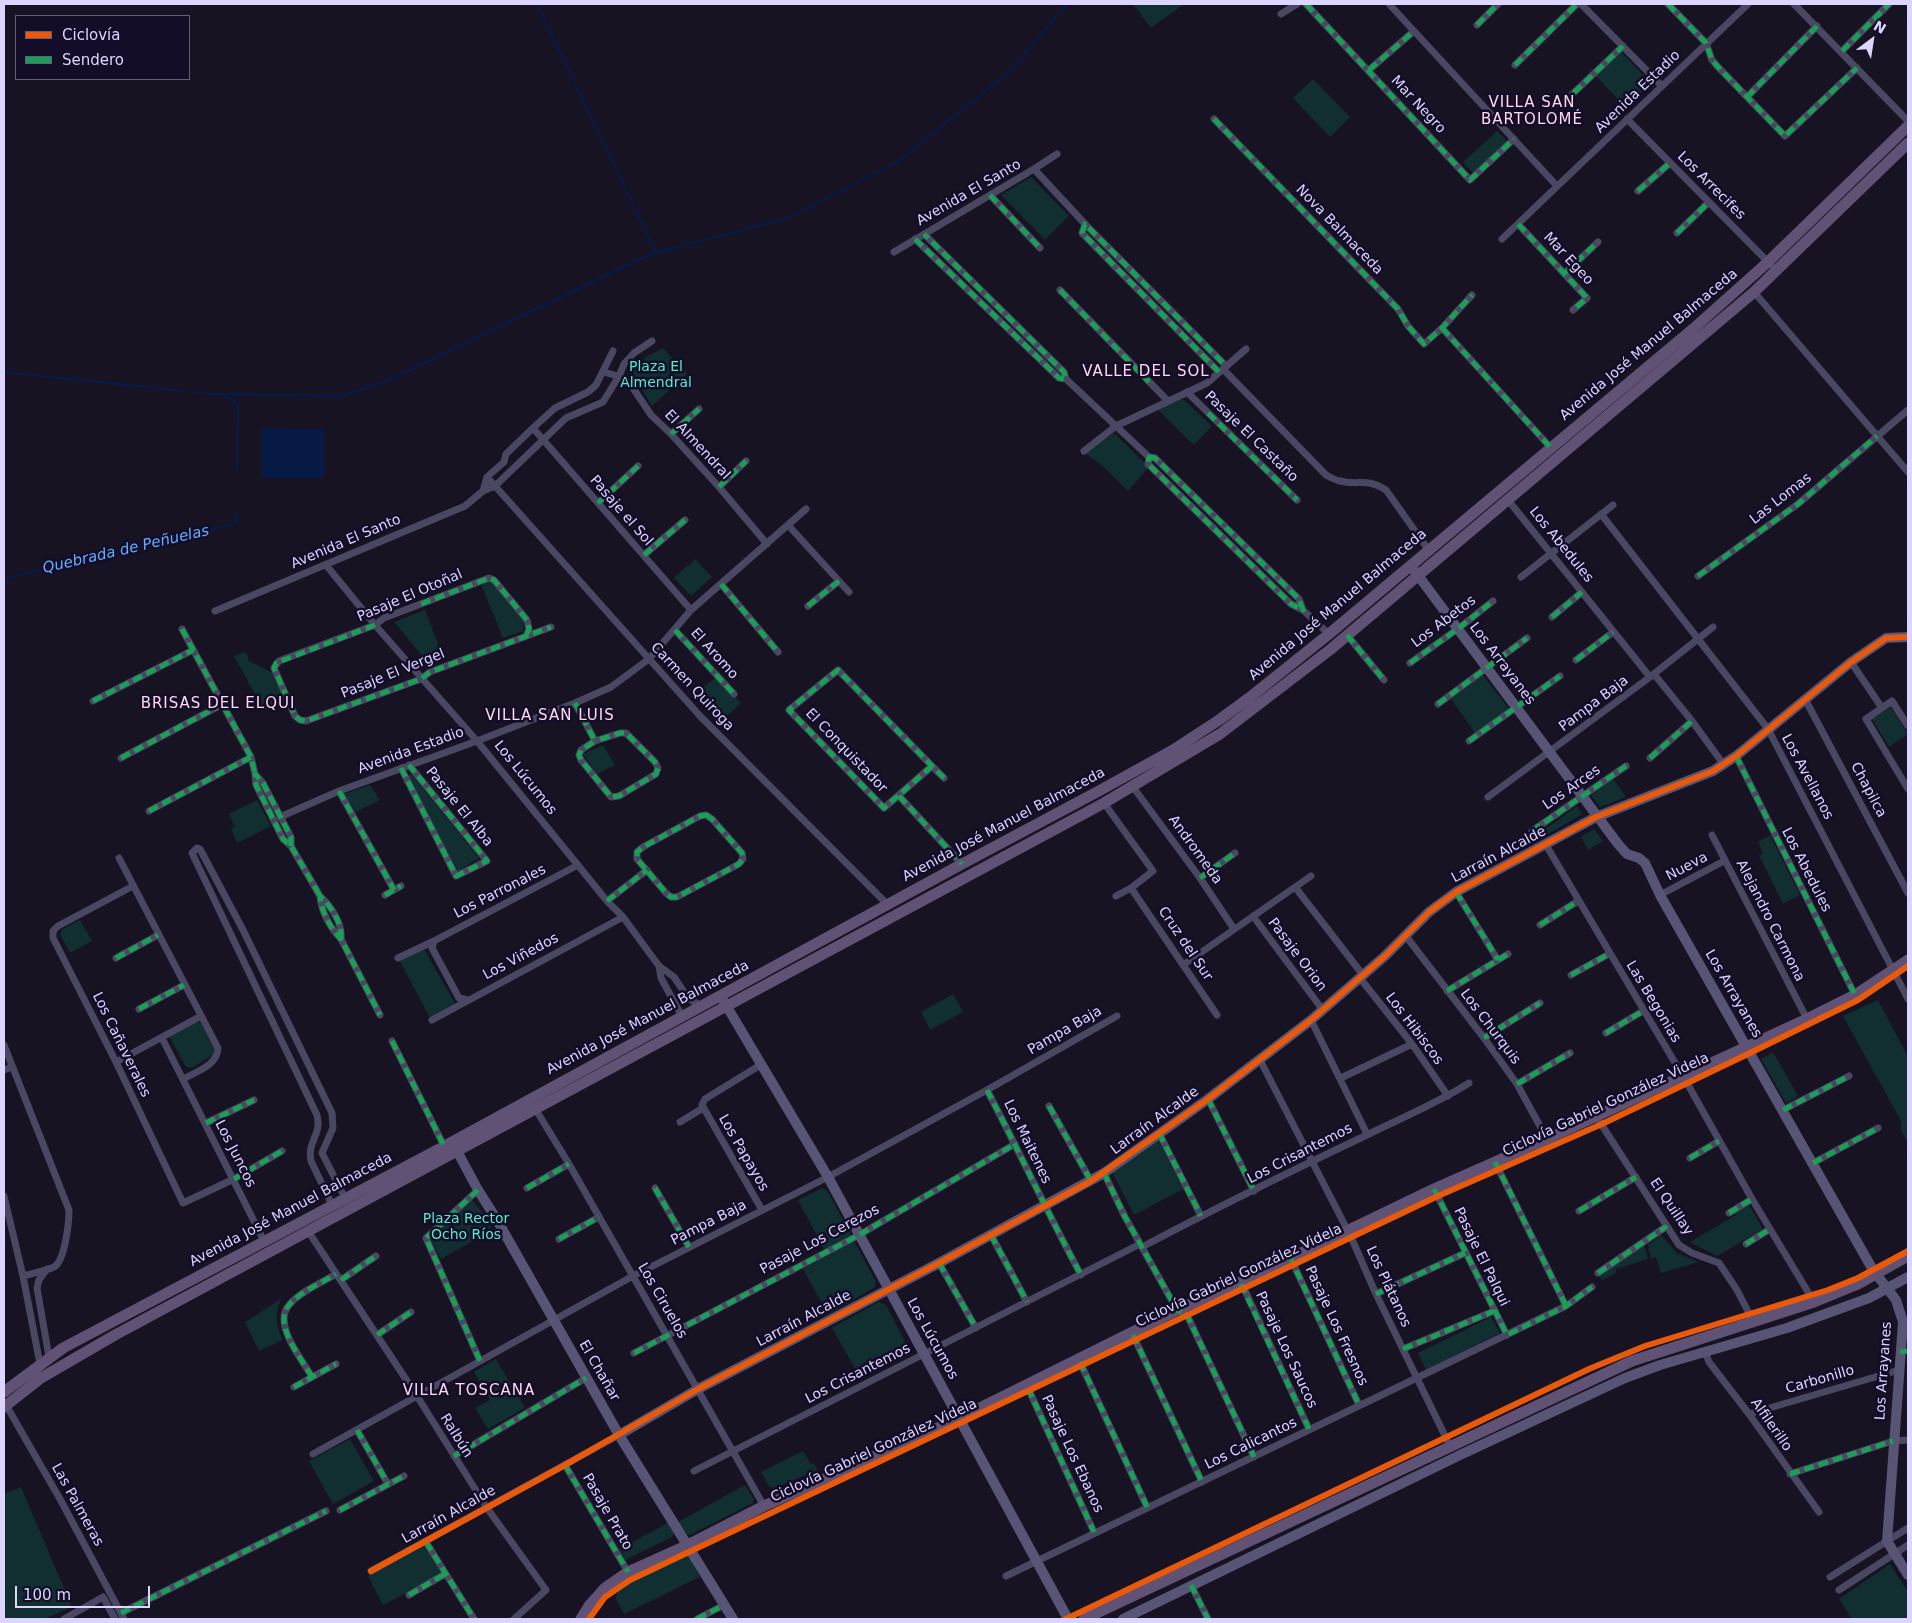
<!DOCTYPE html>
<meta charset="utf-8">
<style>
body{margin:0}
#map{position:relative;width:1912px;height:1623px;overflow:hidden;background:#171322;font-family:"DejaVu Sans",sans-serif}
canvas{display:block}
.frame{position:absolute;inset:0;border:5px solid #dcd5ff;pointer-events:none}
.legend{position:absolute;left:15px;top:15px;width:175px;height:65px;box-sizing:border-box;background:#140d28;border:1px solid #645d7e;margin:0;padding:6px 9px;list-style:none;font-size:15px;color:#dcd5ff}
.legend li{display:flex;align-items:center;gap:10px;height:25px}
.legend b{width:25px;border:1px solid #645d7e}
.north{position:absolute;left:1847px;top:15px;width:50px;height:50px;-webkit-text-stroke:4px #140d28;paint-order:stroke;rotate:31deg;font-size:14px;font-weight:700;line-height:20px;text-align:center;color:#dcd5ff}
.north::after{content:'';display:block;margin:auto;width:18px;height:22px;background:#dcd5ff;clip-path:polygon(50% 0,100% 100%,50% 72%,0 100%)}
.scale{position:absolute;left:15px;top:1586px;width:135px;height:22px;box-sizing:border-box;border:2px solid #dcd5ff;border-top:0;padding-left:6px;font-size:15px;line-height:18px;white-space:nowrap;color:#dcd5ff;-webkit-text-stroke:4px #140d28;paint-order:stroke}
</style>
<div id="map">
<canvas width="1912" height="1623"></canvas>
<div class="frame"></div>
<ul class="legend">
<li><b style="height:6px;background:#e8590c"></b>Ciclovía</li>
<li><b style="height:6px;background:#1a9f57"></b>Sendero</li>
</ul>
<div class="north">N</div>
<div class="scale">100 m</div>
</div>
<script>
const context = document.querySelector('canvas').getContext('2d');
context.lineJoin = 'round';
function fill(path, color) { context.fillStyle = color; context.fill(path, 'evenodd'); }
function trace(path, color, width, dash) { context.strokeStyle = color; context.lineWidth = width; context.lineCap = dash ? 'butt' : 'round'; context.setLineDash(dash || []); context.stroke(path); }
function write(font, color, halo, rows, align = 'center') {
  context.font = font + ' "DejaVu Sans",sans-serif'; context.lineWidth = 5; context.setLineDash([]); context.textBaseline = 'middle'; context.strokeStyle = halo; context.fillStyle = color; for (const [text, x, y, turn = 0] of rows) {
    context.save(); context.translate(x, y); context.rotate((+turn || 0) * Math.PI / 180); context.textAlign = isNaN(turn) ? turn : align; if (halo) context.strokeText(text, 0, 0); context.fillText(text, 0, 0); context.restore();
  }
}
const green = new Path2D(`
 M1133 4H1184L1151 28Z
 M1621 52 1651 83 1626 108 1596 76Z
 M1313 79 1350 117 1330 137 1293 98Z
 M1497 131 1508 142 1474 174 1463 162Z
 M1031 177 1069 216 1045 240 1001 195Z
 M663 348 687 374 652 406 632 373 646 357Z
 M1183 399 1212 426 1194 445 1157 409Z
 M1114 433 1149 467 1128 491 1104 467 1085 453Z
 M695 559 712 577 691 596 674 578Z
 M488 582 493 583 524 622 523 631 503 638 481 584Z
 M425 610 444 660 430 665 394 622Z
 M246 652 249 661 273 673 285 701 264 711 234 656Z
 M1483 675 1509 709 1475 733 1451 699Z
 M717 677 741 703 723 719 697 692Z
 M1891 707 1908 734 1889 747 1872 719Z
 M603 745 615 765 597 774 583 754Z
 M411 774 479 858 458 871 407 776Z
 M1613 779 1626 797 1600 807 1591 796Z
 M370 785 380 800 356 812 344 794Z
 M257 800 271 826 237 843 231 828 235 826 229 814Z
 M1577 806 1582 814 1535 842 1533 838Z
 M1594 829 1603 841 1588 850 1581 837Z
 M1770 835 1800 895 1783 904 1759 855 1763 853 1758 842Z
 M80 920 92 941 70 953 60 934 62 929Z
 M424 949 456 1005 430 1018 400 961Z
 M953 994 963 1012 930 1030 921 1012Z
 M1878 1000 1908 1057V1143L1901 1130V1121L1843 1016Z
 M197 1021 201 1023 215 1049 213 1055 192 1068 186 1067 170 1038 173 1033Z
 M1773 1052 1798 1096 1786 1103 1761 1059Z
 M1158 1140 1183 1189 1134 1215 1112 1172Z
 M822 1188 827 1190 876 1282 874 1288 828 1314 803 1269 827 1255 798 1200Z
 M472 1200 482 1212 492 1230 441 1259 430 1238Z
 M1749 1205 1763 1229 1717 1256 1690 1242 1736 1215 1734 1213Z
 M1661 1235 1677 1253 1699 1262 1661 1273 1656 1257 1651 1259 1648 1245Z
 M1644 1245 1648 1259 1616 1269V1273L1602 1280 1598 1275Z
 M281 1299C274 1315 276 1325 283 1340L259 1351 245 1322Z
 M878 1302 886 1305 911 1353 861 1379 832 1328Z
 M1491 1317 1500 1333 1426 1370 1418 1353Z
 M496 1359 525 1408 488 1429 475 1408 490 1400 474 1372Z
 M350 1439 374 1481 333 1504 309 1461Z
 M803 1451 811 1464 814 1463 818 1470 774 1488 769 1487 761 1472Z
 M745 1485 754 1499 753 1503 690 1535 684 1533 678 1522Z
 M21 1487 72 1607 44 1619H4V1494Z
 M669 1522 675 1532 672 1537 625 1560 620 1549Z
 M425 1546 442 1574 383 1605 368 1576Z
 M689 1555 700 1577 624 1614 616 1599 617 1591 632 1581Z
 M1890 1564 1908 1592V1619H1852L1839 1599Z`);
const water = new Path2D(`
 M262 428 324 429V478H262Z`);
const stream = new Path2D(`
 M537 4 656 253
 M4 372 184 391
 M194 392 214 394 342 396 387 381 648 255 788 218 897 162 1009 72 1067 4
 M223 396 234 401 238 406 237 469
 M4 579 234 524 237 520 235 511`);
const street = new Path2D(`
 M1306 4 1470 180 1514 139
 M1389 4 1557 186
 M1581 4 1662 86
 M1668 4 1706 43 1712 60 1718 67 1785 136 1857 68
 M1794 4 1908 121
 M1281 14 1297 4
 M1477 25 1498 4
 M1842 51 1889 4
 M1515 65 1577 4
 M1369 70 1414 31
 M1747 97 1817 26
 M1563 103 1623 46
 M1214 119 1398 309 1408 326 1424 344 1442 328 1472 295
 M1627 119 1771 265
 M1034 169 1085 224 1226 366
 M1638 191 1670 163
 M990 195 1040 248
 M1085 224 1082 233 1219 372
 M1518 224 1587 298 1573 310
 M1677 233 1709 202
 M924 234 1064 372 1066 379 1149 457 1155 458 1299 599 1303 610
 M915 239 1059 378 1066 379
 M1502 239 1748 4
 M894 252 1034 169 1057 154
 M1565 273 1598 242
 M1060 290 1168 401
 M1754 292 1908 472
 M1442 328 1551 448
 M1223 369 1326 475C1330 477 1335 480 1340 481 1360 486 1365 477 1386 490L1430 552
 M604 372 627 379 651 415 671 434 719 487 767 544
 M1187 392 1297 500
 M533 428 691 610
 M671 434 699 409
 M1084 451 1116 426 1207 383 1246 349
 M1149 457 1148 464 1291 604 1303 610 1329 634
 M487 477 700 716 888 905
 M719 487 746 461
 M483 491 487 477 504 462 506 454 533 428 555 408 588 392 596 385 613 351
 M1508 500 1650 677
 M598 503 638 466
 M1601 514 1768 729 1908 999
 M788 525 849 592
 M644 555 685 520
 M326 565 375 625 477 741 607 901 623 917 659 966 674 977 688 998 701 1006
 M1698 576 1798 504 1908 410
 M1521 577 1613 505
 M721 584 778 652
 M808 606 839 581
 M215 611 465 506 483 491 495 486 566 418 603 402 619 376 624 364 634 353 652 341
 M1552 617 1582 592
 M182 629 251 757 255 774
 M675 630 734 694
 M1347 635 1384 680
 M526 636 529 629 527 620 494 580 489 578 384 618 375 625 279 661 274 668 295 716 300 720 306 721 421 679 430 672 551 627
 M1576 660 1613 632
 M1851 662 1882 708
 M1410 663 1459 628 1493 601
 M1654 674 1692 721 1724 765
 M1805 699 1908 893
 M93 701 193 650
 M575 703 595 741 581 750 579 755 581 760 611 797 619 796 656 774 658 768 655 762 626 733H620L595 741
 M1438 704 1527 638
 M1908 726 1892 701 1866 719 1908 789
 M1469 741 1560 676
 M1736 756 1855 995
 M121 758 223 704
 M1650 758 1692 721
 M932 766 884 808 789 710 838 670 932 766 944 778
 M401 768 456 876 487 861 409 765
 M1133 787 1200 878 1234 929
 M339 791 394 890
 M899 796 962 864
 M1488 797 1650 677 1713 627
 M1104 803 1153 871 1131 888 1116 896
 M149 811 251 757
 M706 815 712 819 742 853 743 859 739 864 677 897H671L666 893 637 859V852L643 847 700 816Z
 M280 817 339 791 477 741 575 703 611 687 649 659 691 610 806 509
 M1532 831 1626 766
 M1712 835 1807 1019
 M1546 845 1687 1083 1752 1199 1814 1302
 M291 846V837L263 783 255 774 256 785 283 839 291 846 320 896
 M119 858 218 1048C218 1065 196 1072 183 1079
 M1200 878 1235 853
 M133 886 58 926 53 931V938L116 1062 183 1203 234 1179 282 1151
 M1295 887 1363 975
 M1131 888 1217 1015
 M1456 892 1498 960
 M385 895 401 886
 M1660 895 1724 861
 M607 901 647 870
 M1253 916 1322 1009
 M1540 925 1578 901
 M1405 935 1484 1038 1517 1084 1547 1139
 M341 939C343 924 331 906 320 896 321 911 330 928 341 939L380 1015
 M116 958 158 935
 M398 958 434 941
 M1183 965 1311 876
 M659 966 661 978 683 1018
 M1571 975 1609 954
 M1360 978 1412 1044 1448 1096
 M1447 991 1508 954
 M468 1000 459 998 432 948 434 941 578 865
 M139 1009 184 985
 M432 1020 623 917
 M1311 1020 1367 1134
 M1606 1033 1643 1011
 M162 1038 264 1241
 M1484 1038 1540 1003
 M392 1041 444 1146
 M4 1045 69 1210C69 1222 65 1261 54 1267 45 1271 33 1273 23 1276
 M1260 1060 1351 1237 1376 1294 1450 1446
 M116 1062 201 1016
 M4 1070 12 1067
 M1341 1078 1412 1044
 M1517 1084 1570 1053
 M987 1090C1019 1151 1048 1214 1081 1275
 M1208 1099 1254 1191
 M1049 1106 1091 1181
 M536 1110 569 1164 764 1506
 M1783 1110 1849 1076
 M1596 1116 1679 1245 1692 1253 1719 1263 1737 1290 1753 1321
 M680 1122 703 1108
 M206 1123 254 1100
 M1159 1133 1201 1216
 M1690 1158 1719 1141
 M1495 1162 1566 1306
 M1813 1163 1878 1128
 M1104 1173 1124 1215 1177 1310 1187 1315 1254 1457
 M527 1188 569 1164
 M655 1188 689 1247
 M1434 1189 1507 1335
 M478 1190 426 1238 480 1361
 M4 1196 23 1276 40 1364
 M332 1205 311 1161C307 1140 322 1136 317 1115L192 853 197 848 200 849 243 930 332 1113 333 1128 322 1153 345 1198
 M762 1210 702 1105 705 1099 762 1064
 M1579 1211 1636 1177
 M1729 1213 1752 1199
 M308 1231 417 1396 487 1508 546 1590 514 1619
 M991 1235 1027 1302
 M559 1239 599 1217
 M1746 1244 1770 1229
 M1142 1247C1216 1208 1291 1171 1367 1135 1401 1118 1436 1104 1469 1083
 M1290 1257 1359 1405
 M939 1263 976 1328
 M47 1269 39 1280 37 1288 49 1357
 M1598 1273 1667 1226
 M341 1280 376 1256
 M1241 1282 1309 1429
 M1376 1294 1465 1253
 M1132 1333 1202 1482
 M377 1335 411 1312
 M1403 1349 1494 1311
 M1705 1352 1709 1362 1749 1414 1819 1512
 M634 1353 859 1235 1015 1144
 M1079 1360 1147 1507
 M312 1377C302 1359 271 1323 290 1304 300 1292 323 1282 336 1274
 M1027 1386 1094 1532
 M294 1387 336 1364
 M6 1405 60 1499 124 1619
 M1749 1414 1899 1370
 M357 1430 388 1484
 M313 1454 633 1276 828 1177 987 1090 1117 1016
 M454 1456 586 1378
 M565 1465 628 1572
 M694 1471 1140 1244
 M1790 1474 1893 1441 1908 1440
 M340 1510 404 1476
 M426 1542 474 1619
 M371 1571 619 1435
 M1006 1576 1566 1306 1592 1287
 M1830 1577 1908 1528
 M1191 1585 1208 1619
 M1839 1590 1908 1545
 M409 1595 445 1574
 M121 1613 326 1511
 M64 1619 103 1597 115 1619
 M697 1619 724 1605`);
const secondary = new Path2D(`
 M1414 570 1618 844 1627 854 1639 858 1645 863 1660 895 1873 1270 1896 1300 1903 1322 1887 1541 1908 1575
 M723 1000 828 1177 1068 1619
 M457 1144V1151L478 1190 497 1220 619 1435 733 1619
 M619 1435 698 1389 939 1263 1104 1173 1208 1099 1311 1020 1385 956 1429 912 1456 892 1596 817 1713 771 1736 756 1851 662 1886 638 1908 637
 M1123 1619 1460 1455 1625 1378 1660 1365 1787 1328 1869 1298 1908 1277`);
const primary = new Path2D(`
 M4 1392 63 1348 439 1149 962 864 1097 792 1173 750 1219 720 1249 698 1329 634 1693 329 1768 262 1908 126
 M4 1407 41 1378 115 1335 1104 803 1220 734 1331 649 1754 292 1908 143
 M581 1619 589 1606 605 1588 628 1572 688 1545 764 1506 960 1418 1177 1310 1241 1282 1434 1189 1547 1139 1807 1019 1855 995 1908 960
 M1084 1619 1632 1361 1814 1302 1858 1284 1908 1256`);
const quiet = new Path2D(`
 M1306 4 1470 180 1514 139
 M1668 4 1706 43 1712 60 1718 67 1785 136 1857 68
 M1477 25 1498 4
 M1842 51 1889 4
 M1515 65 1577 4
 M1369 70 1414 31
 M1747 97 1817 26
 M1563 103 1623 46
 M1214 119 1398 309 1408 326 1424 344 1442 328 1472 295
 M1638 191 1670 163
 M990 195 1040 248
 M1518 224 1587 298 1573 310
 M1677 233 1709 202
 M915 239 1059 378 1066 379 1064 372 924 234
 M1565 273 1598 242
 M1060 290 1149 382
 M1442 328 1551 448
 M1219 372 1082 233 1085 224 1226 366
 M1208 413 1297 500
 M671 434 699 409
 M1149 457 1155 458 1299 599 1303 610 1291 604 1148 464Z
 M719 487 746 461
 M598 503 638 466
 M644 555 685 520
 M1698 576 1798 504 1877 436
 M721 584 778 652
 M421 604 489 578 494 580 527 620 529 629 526 636
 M808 606 839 581
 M1552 617 1582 592
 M375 625 276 663 274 668 295 716 300 720 306 721 421 679 430 672 551 627
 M182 629 251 757 255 774
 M675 630 734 694
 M1347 635 1384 680
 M1576 660 1613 632
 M1410 663 1459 628 1493 601
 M93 701 193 650
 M575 703 595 741 581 750 579 755 581 760 611 797 619 796 656 774 658 768 655 762 626 733H620L595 741
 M1438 704 1527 638
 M1469 741 1560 676
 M1736 756 1855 995
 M121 758 223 704
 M1650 758 1692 721
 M932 766 884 808 789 710 838 670 932 766 944 778
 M401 768 456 876 487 861 409 765
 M339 791 394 890
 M899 796 962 864
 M149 811 251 757
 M706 815 712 819 742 853 743 859 739 864 677 897H671L666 893 637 859V852L643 847 700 816Z
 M1532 831 1626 766
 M291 846V837L263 783 255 774 256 785 283 839 291 846 320 896
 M1200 878 1235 853
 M1456 892 1498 960
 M385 895 401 886
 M607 901 647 870
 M1540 925 1578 901
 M341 939C343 924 331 906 320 896 321 911 330 928 341 939L380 1015
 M116 958 158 935
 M1571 975 1609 954
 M1447 991 1508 954
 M139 1009 184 985
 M1606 1033 1643 1011
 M1484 1038 1540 1003
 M392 1041 444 1146
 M1517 1084 1570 1053
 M987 1090C1019 1151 1048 1214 1081 1275
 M1208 1099 1254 1191
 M1049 1106 1091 1181
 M1783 1110 1849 1076
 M206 1123 254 1100
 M1159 1133 1201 1216
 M1690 1158 1719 1141
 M1495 1162 1566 1306
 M1813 1163 1878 1128
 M1104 1173 1124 1215 1177 1310 1187 1315 1254 1457
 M234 1179 282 1151
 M527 1188 569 1164
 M655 1188 689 1247
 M1434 1189 1507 1335 1566 1306 1592 1287
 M478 1190 426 1238 480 1361
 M1579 1211 1636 1177
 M1729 1213 1752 1199
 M991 1235 1027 1302
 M559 1239 599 1217
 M1746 1244 1770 1229
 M1290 1257 1359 1405
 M939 1263 976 1328
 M1598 1273 1667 1226
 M341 1280 376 1256
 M1241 1284 1309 1429
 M1376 1294 1465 1253
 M377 1335 411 1312
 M1133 1335 1202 1482
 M1403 1349 1494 1311
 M1900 1352 1908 1351
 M634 1353 859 1235 1015 1144
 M1080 1362 1147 1507
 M312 1377C302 1359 271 1323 290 1304 300 1292 323 1282 336 1274
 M294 1387 336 1364
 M1028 1388 1094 1532
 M357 1430 388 1484
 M454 1456 586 1378
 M565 1465 628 1572
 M1790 1474 1893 1441
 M340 1510 404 1476
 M426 1542 474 1619
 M1191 1585 1208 1619
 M409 1595 445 1574
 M121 1613 326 1511
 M697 1619 724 1605`);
const cycleway = new Path2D(`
 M371 1571 565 1465 698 1389 939 1263 1091 1181 1208 1099 1311 1020 1385 956 1429 912 1456 892 1596 817 1713 771 1736 756 1851 662 1886 638 1908 637
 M589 1619 605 1597 630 1580 1438 1196 1602 1124 1750 1053 1858 1000 1908 966
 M1066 1619 1589 1369 1645 1346 1828 1290 1858 1278 1908 1251`);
const streetNames = [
 ["Avenida Estadio",1638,92,-44],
 ["Mar Negro",1418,105,47],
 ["Los Arrecifes",1711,186,45],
 ["Avenida El Santo",969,193,-30],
 ["Nova Balmaceda",1339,230,46],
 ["Mar Egeo",1568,259,47],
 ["Avenida José Manuel Balmaceda",1649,345,-40],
 ["Pasaje El Castaño",1251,437,44],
 ["El Almendral",697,445,47],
 ["Las Lomas",1781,499,-38],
 ["Pasaje el Sol",621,511,49],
 ["Avenida El Santo",346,542,-23],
 ["Los Abedules",1561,545,51],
 ["Pasaje El Otoñal",410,596,-23],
 ["Avenida José Manuel Balmaceda",1338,605,-40],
 ["Los Abetos",1444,622,-37],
 ["El Aromo",714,654,48],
 ["Los Arrayanes",1502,664,53],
 ["Pasaje El Vergel",393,674,-22],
 ["Carmen Quiroga",692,687,47],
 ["Pampa Baja",1594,704,-37],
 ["Avenida Estadio",411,751,-20],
 ["El Conquistador",846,751,46],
 ["Los Avellanos",1807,777,62],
 ["Los Lúcumos",525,778,51],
 ["Los Arces",1572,788,-35],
 ["Chapilca",1868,790,62],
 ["Pasaje El Alba",459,807,51],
 ["Avenida José Manuel Balmaceda",1004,825,-28],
 ["Andromeda",1195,850,54],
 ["Larraín Alcalde",1499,855,-28],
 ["Nueva",1687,867,-28],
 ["Los Abedules",1806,870,63],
 ["Los Parronales",500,892,-27],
 ["Alejandro Carmona",1770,921,63],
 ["Cruz del Sur",1185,944,56],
 ["Pasaje Orion",1297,955,53],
 ["Los Viñedos",521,957,-28],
 ["Los Arrayanes",1733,994,60],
 ["Las Begonias",1653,1002,59],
 ["Avenida José Manuel Balmaceda",648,1018,-28],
 ["Los Churquis",1490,1027,53],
 ["Los Hibiscos",1414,1029,53],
 ["Pampa Baja",1065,1031,-30],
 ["Los Cañaverales",121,1045,64],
 ["Ciclovía Gabriel González Videla",1606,1105,-25],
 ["Larraín Alcalde",1155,1121,-36],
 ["Los Maitenes",1027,1142,64],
 ["Los Papayos",743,1153,60],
 ["Los Juncos",235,1154,63],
 ["Los Crisantemos",1300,1154,-27],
 ["El Quillay",1671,1207,56],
 ["Avenida José Manuel Balmaceda",291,1210,-28],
 ["Pampa Baja",709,1223,-27],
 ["Pasaje Los Cerezos",820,1240,-28],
 ["Pasaje El Palqui",1481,1257,64],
 ["Ciclovía Gabriel González Videla",1239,1276,-25],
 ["Los Plátanos",1388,1287,65],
 ["Los Ciruelos",662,1301,60],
 ["Larraín Alcalde",804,1319,-28],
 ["Pasaje Los Fresnos",1336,1326,65],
 ["Los Lúcumos",932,1339,61],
 ["Pasaje Los Saucos",1286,1350,65],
 ["El Chañar",599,1371,60],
 ["Los Arrayanes",1884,1371,-86],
 ["Los Crisantemos",858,1374,-27],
 ["Carbonillo",1820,1380,-16],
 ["Alfilerillo",1771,1425,55],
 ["Ralbún",456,1436,58],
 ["Los Calicantos",1251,1444,-26],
 ["Ciclovía Gabriel González Videla",874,1451,-25],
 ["Pasaje Los Ebanos",1072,1454,65],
 ["Las Palmeras",77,1505,61],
 ["Pasaje Prato",607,1512,60],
 ["Larraín Alcalde",449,1515,-29]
];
const parkNames = [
 ["Plaza El",656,367],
 ["Almendral",656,383],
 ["Plaza Rector",466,1219],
 ["Ocho Ríos",466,1235]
];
const neighbourhoodNames = [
 ["VILLA SAN",1532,103],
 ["BARTOLOMÉ",1532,120],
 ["VALLE DEL SOL",1146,372],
 ["BRISAS DEL ELQUI",218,704],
 ["VILLA SAN LUIS",550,716],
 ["VILLA TOSCANA",469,1391]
];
const waterNames = [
 ["Quebrada de Peñuelas",126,550,-13]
];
fill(green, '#112e31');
fill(water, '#071945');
trace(stream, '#071945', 2.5);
trace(street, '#4a4763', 7);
trace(secondary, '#585475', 10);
trace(primary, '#605274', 11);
trace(quiet, '#1a9f57', 5, [10, 5]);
trace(cycleway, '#e8590c', 6);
write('14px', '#dcd5ff', '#140d28', streetNames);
write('14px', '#55ebce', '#140d28', parkNames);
context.letterSpacing = '1px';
write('15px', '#ffd7ee', '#140d28', neighbourhoodNames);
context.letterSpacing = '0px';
write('italic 15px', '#63adff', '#140d28', waterNames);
</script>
